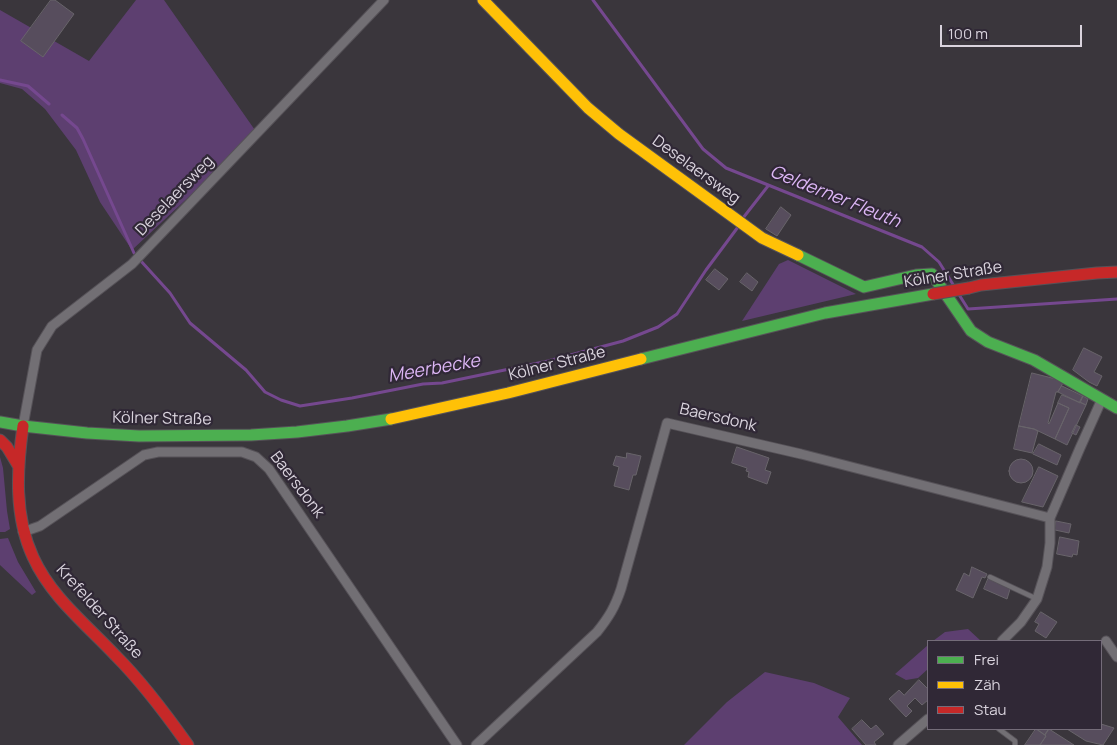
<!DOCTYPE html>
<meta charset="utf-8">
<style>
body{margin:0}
#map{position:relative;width:1117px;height:745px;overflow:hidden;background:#3a363c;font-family:Manrope,sans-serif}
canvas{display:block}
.legend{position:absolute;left:927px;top:640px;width:175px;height:90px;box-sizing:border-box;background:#302836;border:1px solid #746c79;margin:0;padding:6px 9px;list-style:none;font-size:15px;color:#d9d3dd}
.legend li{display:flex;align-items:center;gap:10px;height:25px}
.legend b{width:25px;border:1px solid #746c79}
.scale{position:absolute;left:940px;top:25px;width:142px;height:22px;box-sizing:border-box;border:2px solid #d9d3dd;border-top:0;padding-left:6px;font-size:15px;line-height:18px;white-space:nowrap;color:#d9d3dd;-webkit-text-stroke:4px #302836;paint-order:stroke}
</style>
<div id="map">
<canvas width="1117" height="745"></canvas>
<ul class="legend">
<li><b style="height:6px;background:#4caf50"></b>Frei</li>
<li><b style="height:6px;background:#ffc107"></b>Zäh</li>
<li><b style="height:6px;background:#c62828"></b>Stau</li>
</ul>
<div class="scale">100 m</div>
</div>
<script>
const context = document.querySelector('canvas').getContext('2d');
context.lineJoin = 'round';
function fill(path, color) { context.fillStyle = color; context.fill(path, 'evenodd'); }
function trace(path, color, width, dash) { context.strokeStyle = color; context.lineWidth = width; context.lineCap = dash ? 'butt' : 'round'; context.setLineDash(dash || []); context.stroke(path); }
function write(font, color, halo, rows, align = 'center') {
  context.font = font + ' Manrope,sans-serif'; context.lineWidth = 4.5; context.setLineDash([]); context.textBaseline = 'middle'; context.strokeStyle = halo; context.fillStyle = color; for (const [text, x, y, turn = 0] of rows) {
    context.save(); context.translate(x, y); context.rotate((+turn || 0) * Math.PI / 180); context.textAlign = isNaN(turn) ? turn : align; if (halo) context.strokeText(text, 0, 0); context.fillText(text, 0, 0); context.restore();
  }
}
const green = new Path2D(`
 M136 0H164L257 133 132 250 100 202 76 150 45 109 22 89 0 83V10L89 61Z
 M788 260 856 294 742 321 779 264Z
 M0 457 3 468 7 511 10 529 5 532H0Z
 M8 538 18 562 36 592 32 595 0 565V539Z
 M968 629 981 641H933L945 632Z
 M928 645V669L918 678 906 680 895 674Z
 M765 672 814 683 850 698 838 717 862 745H684L727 702Z`);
const stream = new Path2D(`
 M593 0 703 149 726 168 922 247 939 262 954 286
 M0 80 28 86 49 104
 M62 115 77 128 83 139 134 253
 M743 218 768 186
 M140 260 170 293 190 323 246 370 265 392 281 400 300 406 352 398 423 384 442 383 548 361 623 341 658 327 677 314 706 270 738 227
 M958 293 968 309 1117 299`);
const building = new Path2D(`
 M51 0H55L74 14 43 57 21 41Z
 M781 207 791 215 777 236 766 229Z
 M715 269 728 279 719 290 706 280Z
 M747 273 758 282 752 291 740 282Z
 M1084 348 1102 357 1094 372 1102 376 1097 386 1089 382 1073 370Z
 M1032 373 1064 381 1058 392H1056L1048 423 1049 424 1058 403 1069 408 1055 439 1034 429 1019 426Z
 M1062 386 1083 396 1080 403 1058 392Z
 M1062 395 1086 405 1067 445 1055 439 1069 408 1058 403Z
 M1083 396 1088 399 1086 405 1080 402Z
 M1076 425 1080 427 1076 435 1072 433Z
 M1019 426 1034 429 1038 431 1032 453 1014 449Z
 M1039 444 1061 455 1057 465 1033 454Z
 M737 447 769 458 765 470 771 472 767 484 748 477 749 472 746 471 747 468 732 463Z
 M627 453 641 456 636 475H633L629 490 614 486 619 467 613 465 616 456 626 458Z
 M1009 471a12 12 0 1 1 24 0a12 12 0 1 1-24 0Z
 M1039 467 1058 476 1043 507 1022 502Z
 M1056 521 1071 524 1069 533 1055 530Z
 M1060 537 1079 541 1077 555 1073 554 1072 557 1057 554Z
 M972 567 987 574 985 578 982 577 973 598 956 590 964 573 969 576Z
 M989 577 1011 586 1007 599 984 589Z
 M1041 612 1057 622 1046 638 1035 631 1039 624 1035 622Z
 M919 680 928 689V700L922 705 915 698 907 706 912 711 906 717 889 699 899 690 904 695Z
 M862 720 871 729 876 725 884 734 874 742 876 745H866L852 729Z
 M1101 724 1114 728 1103 745 1086 741 1067 729H1101Z
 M1036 729 1046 736 1040 745H1025Z
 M1039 729H1049L1045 735 1038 730Z
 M1049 729 1074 745H1040L1046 736 1045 735Z`);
const lane = new Path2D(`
 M990 577 1037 599
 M999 729 1015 741V745`);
const street = new Path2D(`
 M23 426 37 350 52 326 132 264 384 0
 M23 532 40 526 144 455 158 452H242L256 457 269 469 457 745
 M1002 641 1021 622 1037 599 1047 567 1050 543V518L1080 448 1102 399
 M1106 641 1117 657
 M476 745 597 632C609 617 615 607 621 589L667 423 801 454 1050 518
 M898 745 928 719`);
const fast = new Path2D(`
 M798 255 864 287 916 275 932 274 971 331 988 342 1034 360 1117 408
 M641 359 825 313 933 294
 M0 422 23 426 87 433 139 436 251 435 297 432 347 426 391 419`);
const slow = new Path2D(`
 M483 0 588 108 619 134 762 238 798 255
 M391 419 508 393 641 359`);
const jam = new Path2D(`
 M969 288 981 285 1097 273 1117 272
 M23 426C17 469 14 516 33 557 51 597 87 625 116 656 143 683 166 714 188 745
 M0 440 7 447 19 467`);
const jamBridge = new Path2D(`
 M933 294 969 288`);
const streetNames = [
 ["Deselaersweg",696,170,36],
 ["Deselaersweg",175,196,-46],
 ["Kölner Straße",953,275,-9],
 ["Kölner Straße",557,364,-14],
 ["Baersdonk",718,418,13],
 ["Kölner Straße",162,419,1],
 ["Baersdonk",297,485,53],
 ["Krefelder Straße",99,612,48]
];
const waterNames = [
 ["Gelderner Fleuth",835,197,22],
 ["Meerbecke",434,369,-10]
];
fill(green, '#5d3f70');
trace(stream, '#75488f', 3);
fill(building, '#574d5d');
trace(building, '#68646a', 1);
trace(lane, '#565258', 6);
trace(street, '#565258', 11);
trace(fast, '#565258', 13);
trace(slow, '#565258', 13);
trace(jam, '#565258', 13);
trace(lane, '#726f74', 4.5);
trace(street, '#726f74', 9);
trace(fast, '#4caf50', 11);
trace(slow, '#ffc107', 11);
trace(jam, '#c62828', 11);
trace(jamBridge, '#565258', 13, []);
trace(jamBridge, '#c62828', 11);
write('16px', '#d9d3dd', '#302836', streetNames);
write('italic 18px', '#ddb7f6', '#302836', waterNames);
</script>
